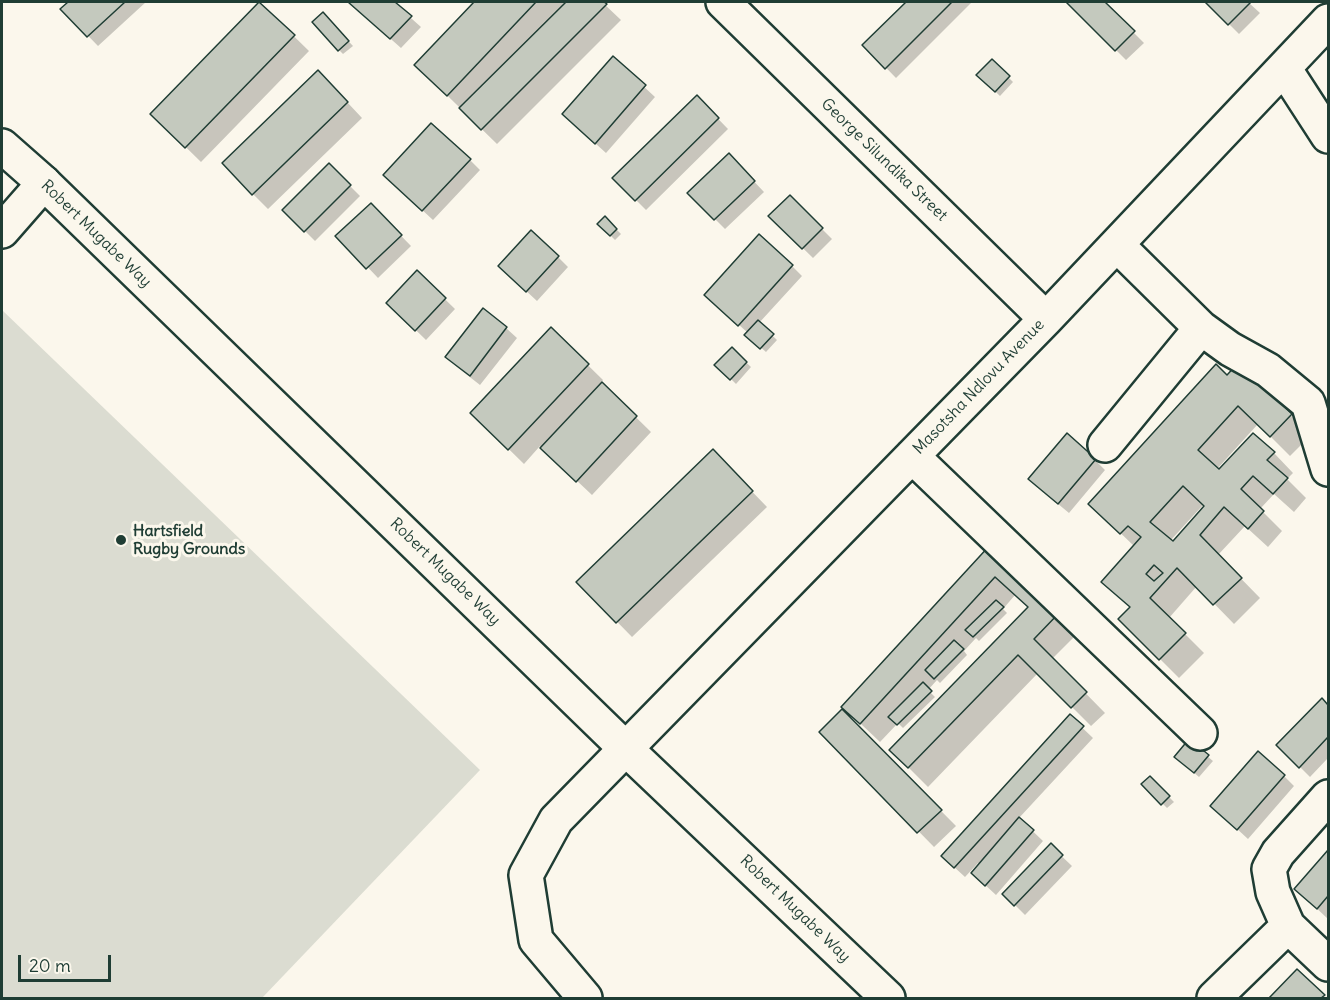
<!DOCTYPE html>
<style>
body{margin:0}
#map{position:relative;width:1330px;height:1000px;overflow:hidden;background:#fbf7ec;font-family:Delius,sans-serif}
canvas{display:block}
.frame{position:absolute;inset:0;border:3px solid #1f3d34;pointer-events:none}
.scale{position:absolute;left:18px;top:955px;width:93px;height:27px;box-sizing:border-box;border:3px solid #1f3d34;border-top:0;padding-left:8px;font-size:18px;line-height:21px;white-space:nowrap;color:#1f3d34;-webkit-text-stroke:4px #fbf7ec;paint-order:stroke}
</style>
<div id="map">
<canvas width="1330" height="1000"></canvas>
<div class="frame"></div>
<div class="scale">20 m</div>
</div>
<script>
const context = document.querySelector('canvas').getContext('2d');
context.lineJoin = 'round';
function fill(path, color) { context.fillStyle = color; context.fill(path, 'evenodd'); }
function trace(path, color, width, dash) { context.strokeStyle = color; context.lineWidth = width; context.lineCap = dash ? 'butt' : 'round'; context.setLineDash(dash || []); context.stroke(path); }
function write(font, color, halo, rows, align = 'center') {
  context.font = font + ' Delius,sans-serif'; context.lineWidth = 6; context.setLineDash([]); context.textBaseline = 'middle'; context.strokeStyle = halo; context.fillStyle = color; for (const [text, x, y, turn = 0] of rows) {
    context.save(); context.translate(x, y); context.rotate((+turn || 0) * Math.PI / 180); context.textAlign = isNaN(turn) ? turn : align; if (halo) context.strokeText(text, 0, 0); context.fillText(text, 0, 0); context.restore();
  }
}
const green = new Path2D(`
 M2 310 480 770 262 998H2Z`);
const shadow = new Path2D(`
 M70 2H146L98 46 62 9Z
 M349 2H393L421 27 401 48Z
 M476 2H602L621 20 497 144 416 65Z
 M908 2H972L896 78 864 45Z
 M1068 2H1103L1144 43 1126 60Z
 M1207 2H1248L1260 13 1239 34Z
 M260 3 309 51 201 162 152 114Z
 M323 14 353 46 343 54 339 50Z
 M613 58 655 97 606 153 574 124Z
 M992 61 1013 82 1000 96 978 75Z
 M333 87 362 118 268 209 253 194Z
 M697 97 728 129 646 210 614 178Z
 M729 155 764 192 725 229 689 193Z
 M470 160 480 170 433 220 395 185Z
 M329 165 360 196 315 241 284 210Z
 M790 197 832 239 813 258 770 216Z
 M371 205 411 246 378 278 338 236Z
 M605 218 621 234 615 240 599 224Z
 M558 257 568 267 537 301 510 276Z
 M792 266 802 276 759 323 777 340 766 352 747 335 748 333 717 305Z
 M417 272 455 309 426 340 388 303Z
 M483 310 506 328 517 338 480 385 457 367 447 357Z
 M551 329 603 380 601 383 651 432 592 495 540 446 524 464 472 413Z
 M732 349 751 367 736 384 717 365Z
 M1239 365 1311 435 1290 456 1258 424 1217 469 1219 472 1274 453 1293 473 1287 479 1306 498 1294 512 1274 494 1260 509 1282 531 1268 547 1245 526 1218 555 1260 598 1234 624 1197 586 1169 618 1204 653 1179 678 1120 619 1131 608 1103 582 1134 546 1110 523ZM1203 505 1205 507 1173 543 1170 541Z
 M713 451 767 507 632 637 578 582Z
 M1095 460 1105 470 1069 513 1040 489Z
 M991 546 1078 633 1052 659 1105 713 1091 726 1038 673 928 787 891 750 1029 608 1015 595 1003 609 1007 613 979 641 976 638 964 651 967 655 940 683 937 680 928 690 935 697 903 728 898 723 880 742 843 707Z
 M1322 700 1328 707V758L1310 777 1278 745Z
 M842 711 956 826 934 847 821 732Z
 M1070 716 1093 738 1019 818 1043 841 996 895 983 883 980 865 978 863 965 877 953 866Z
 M1189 741 1213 761 1199 777 1180 761Z
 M1284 776 1294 786 1248 839 1223 816Z
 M1150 778 1174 802 1167 808 1143 784Z
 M1051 846 1072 866 1025 915 1004 894Z
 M1328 852V919L1296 889Z
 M1298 971 1326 998H1271Z`);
const building = new Path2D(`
 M68 2H125L87 37 60 9Z
 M259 2 295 35 185 148 150 114Z
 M348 2H395L412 16 390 39Z
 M474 2H536L447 96 414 65Z
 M566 2H604L607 4 481 130 459 108Z
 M906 2H952L885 69 862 45Z
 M1066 2H1105L1135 31 1115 51Z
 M1205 2H1251L1228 25Z
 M323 12 349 41 338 51 312 22Z
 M613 56 646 85 595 144 562 114Z
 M992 59 1010 76 995 92 976 75Z
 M318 70 348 102 252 195 222 163Z
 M697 95 719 118 635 201 612 178Z
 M431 123 471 159 422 211 383 175Z
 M729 153 755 181 714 220 687 193Z
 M329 163 351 185 304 232 282 210Z
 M790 195 823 228 802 249 768 216Z
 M371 203 402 235 366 269 335 236Z
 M605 216 617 229 610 236 597 224Z
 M531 230 559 256 526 292 498 266Z
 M759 234 793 265 738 326 704 295Z
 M417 270 446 298 415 331 386 303Z
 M483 308 507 327 470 376 445 357Z
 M758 320 774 334 760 349 744 335Z
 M551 327 589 364 508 450 470 413Z
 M732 347 747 362 730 380 714 365Z
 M1239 362 1292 414 1270 437 1238 406 1198 450 1219 469 1253 433 1275 452 1267 460 1288 478 1273 494 1253 476 1241 489 1264 511 1248 529 1224 507 1200 535 1242 578 1213 605 1177 568 1150 598 1186 633 1159 660 1118 619 1130 607 1101 582 1141 537 1128 526 1120 534 1088 504 1216 364 1227 375ZM1183 486 1204 506 1173 541 1150 522ZM1154 565 1163 573 1154 581 1146 574Z
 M602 382 637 416 576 482 540 448Z
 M1067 433 1096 459 1058 504 1028 479Z
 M713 449 753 491 616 623 576 582Z
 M991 544 1060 612 1034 639 1087 692 1071 708 1018 655 908 768 889 750 1028 607 995 577 860 724 841 707Z
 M996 600 1004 607 973 637 965 630Z
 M954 640 964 649 934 679 925 670Z
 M923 682 932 691 897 725 888 717Z
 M1322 698 1328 705V737L1299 768 1276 745Z
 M842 709 942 810 917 833 819 732Z
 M1070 714 1084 726 954 868 941 856Z
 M1189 739 1209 755 1194 773 1174 757Z
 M1258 751 1285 775 1237 830 1210 806Z
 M1150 776 1170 796 1161 805 1141 784Z
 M1019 817 1034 830 985 886 971 873Z
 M1051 843 1063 855 1014 906 1002 894Z
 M1328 850V896L1317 909 1294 889Z
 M1297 969 1325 995 1321 998H1269Z`);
const minor = new Path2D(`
 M723 2 1046 319
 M1284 68 1328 136
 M2 231 44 183
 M1117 245 1201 328 1230 349 1268 370 1308 403 1328 469
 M1105 445 1201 328
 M912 456 1200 733
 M1328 797 1278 853 1269 869 1273 892 1288 926 1328 964
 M585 998 536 940 526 875 556 820 1046 319 1328 21
 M1214 998 1288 926`);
const major = new Path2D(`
 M2 146 44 183 625 748 888 998`);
const markers = [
 [121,540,6,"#1f3d34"]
];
const streetNames = [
 ["George Silundika Street",884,160,44],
 ["Robert Mugabe Way",96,234,44],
 ["Masotsha Ndlovu Avenue",979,387,-46],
 ["Robert Mugabe Way",445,572,44],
 ["Robert Mugabe Way",795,909,44]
];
const poiNames = [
 ["Hartsfield",133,531],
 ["Rugby Grounds",133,549]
];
fill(green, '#dbdcd1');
fill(shadow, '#0003');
fill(building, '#c4c9be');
trace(building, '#1f3d34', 1.5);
trace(minor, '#1f3d34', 38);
trace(major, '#1f3d34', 38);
trace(minor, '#fbf7ec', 33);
trace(major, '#fbf7ec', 33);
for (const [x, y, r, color] of markers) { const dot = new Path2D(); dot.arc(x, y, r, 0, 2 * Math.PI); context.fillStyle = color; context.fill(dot); trace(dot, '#fbf7ec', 2); }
write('16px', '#1f3d34', '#fbf7ec', streetNames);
write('bold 16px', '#1f3d34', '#fbf7ec', poiNames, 'left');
</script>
